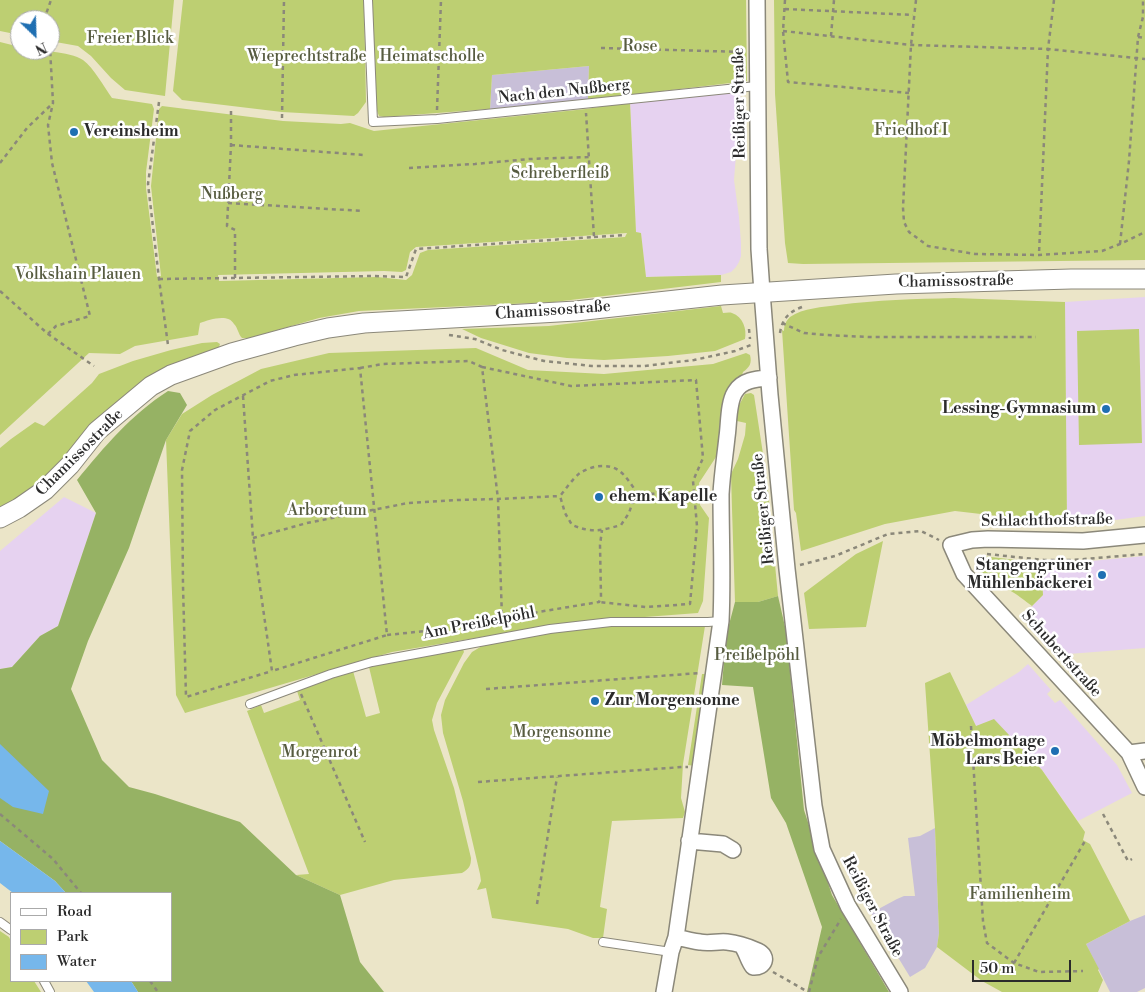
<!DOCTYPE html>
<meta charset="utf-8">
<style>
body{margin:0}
#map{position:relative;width:1145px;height:992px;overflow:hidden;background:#ebe5c8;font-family:"Libre Bodoni",serif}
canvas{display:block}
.legend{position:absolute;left:10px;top:892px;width:162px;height:90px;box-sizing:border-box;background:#fff;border:1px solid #aaa;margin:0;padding:6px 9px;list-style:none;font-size:15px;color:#2b2b2b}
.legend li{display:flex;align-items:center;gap:10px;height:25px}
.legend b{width:25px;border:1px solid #aaa}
.north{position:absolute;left:10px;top:10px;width:50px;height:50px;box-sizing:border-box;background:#fff;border:1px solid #aaa;border-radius:50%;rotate:156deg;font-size:14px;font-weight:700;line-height:20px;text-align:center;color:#2b2b2b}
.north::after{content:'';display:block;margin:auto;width:18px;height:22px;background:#1f6fb2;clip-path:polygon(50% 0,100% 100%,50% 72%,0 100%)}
.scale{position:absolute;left:972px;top:960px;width:99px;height:22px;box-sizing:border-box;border:2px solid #2b2b2b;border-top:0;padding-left:6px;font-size:15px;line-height:18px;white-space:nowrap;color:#2b2b2b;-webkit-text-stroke:4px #fff;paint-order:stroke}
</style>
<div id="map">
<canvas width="1145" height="992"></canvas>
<ul class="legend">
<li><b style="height:6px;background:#fff"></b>Road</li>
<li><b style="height:14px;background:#bdcf72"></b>Park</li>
<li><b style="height:14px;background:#76b7eb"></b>Water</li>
</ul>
<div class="north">N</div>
<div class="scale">50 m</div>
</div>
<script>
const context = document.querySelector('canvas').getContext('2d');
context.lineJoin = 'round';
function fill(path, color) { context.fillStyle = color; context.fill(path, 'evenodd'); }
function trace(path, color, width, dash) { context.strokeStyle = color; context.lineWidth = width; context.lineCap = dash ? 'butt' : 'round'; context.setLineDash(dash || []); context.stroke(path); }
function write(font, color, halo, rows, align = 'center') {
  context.font = font + ' "Libre Bodoni",serif'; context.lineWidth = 5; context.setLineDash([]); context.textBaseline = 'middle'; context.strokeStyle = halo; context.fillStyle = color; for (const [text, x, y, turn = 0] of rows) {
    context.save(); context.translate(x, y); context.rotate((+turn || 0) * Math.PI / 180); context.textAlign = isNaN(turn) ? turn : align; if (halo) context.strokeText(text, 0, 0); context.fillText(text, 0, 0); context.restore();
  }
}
const built = new Path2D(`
 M741 92 734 180 739 217 741 243V256L739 262 736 267 731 272 721 275 646 277 641 233 636 232 630 102Z
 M1145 297V516L1093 523 1067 524 1065 302Z
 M64 497 96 513 58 626 40 636 12 667 0 669V551Z
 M1145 556V648L1056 655 1032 628V606L1043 595 1041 563 1080 562Z
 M1028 664 1051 690 1047 694 1055 703 1060 700 1117 765 1132 793 1078 821 1042 770 994 720 976 726 966 705 1019 672Z`);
const industrial = new Path2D(`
 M589 66 588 99 490 109 492 75Z
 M935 828 939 933 937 947 925 968 910 977 871 913 897 899 904 896H915L908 838 920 836Z
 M1145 915V988L1137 992H1110L1086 944 1130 921Z`);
const green = new Path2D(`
 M0 0H174L165 96 125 90 111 78 91 56 78 46 50 41V20H20V35L0 31Z
 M183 0H364L366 102 358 113 354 116 282 112 182 100 173 91Z
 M372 0H746L747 81 630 95 588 99 589 66 492 75 490 109 384 117 379 116 374 103Z
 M774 0H1145V260L803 264 788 263 785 243 775 94Z
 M0 42 20 47V50C35 50 70 51 83 60 94 68 104 87 112 98L152 104 154 109 146 172V188L157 277 161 276 151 186 159 109 162 106 283 121 341 124 350 123 374 131 586 109 630 102 636 232 641 233 646 277 721 275V282L554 302 359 311 319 318 250 338H242C238 334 238 328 234 324 228 313 209 320 200 323L198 335 135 346 120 354 89 353 0 435ZM627 233 625 237 428 250 420 253 412 275 406 280 377 277 219 281 218 275 384 271 402 272 406 270 410 252 416 247Z
 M954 298 1065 302 1067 524 955 511 885 524 801 551 796 513 794 510 782 330 784 331C784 325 786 321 790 317 803 308 823 307 838 305 877 300 915 299 954 298Z
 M721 306 723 313C726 313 729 312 732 313 743 317 747 329 745 339L715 351 668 356 604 360 567 358 529 353 481 338 462 329 549 326Z
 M1139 329 1142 443 1079 445 1077 331Z
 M217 342 220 344 219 347 76 447 44 479 12 503 0 510V448L11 439 35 422 44 426 92 383 99 374 133 361 171 350 202 343Z
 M476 348 528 370 604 374 713 364 746 353 750 355C752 363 750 367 743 372L720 456 716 457 699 483 700 505 709 518 703 601 698 613 565 623 392 652 185 713 176 695 166 440 182 414 212 395 261 369 329 353Z
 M751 393 754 395 767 480 778 596 758 602H735L732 509 731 474 738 459 745 435 746 423 737 421V409L745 394Z
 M883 541 866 627 809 629 804 593 856 554Z
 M983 556 1041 563 1043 595 1032 606C1025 601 1017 594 1009 590 991 579 987 586 975 564L977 558Z
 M612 624 705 626 683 764 681 798 685 812 683 818 612 821 600 907 607 909 603 938H593L568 929 492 918 486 888 477 890 481 881 480 874 463 801 443 733 441 715 445 700 464 663 472 652 487 643 552 632Z
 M463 649 464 652 437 703 432 720 434 730 454 788 471 858C471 866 469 869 462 873L394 880 340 895 296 875 309 874 247 711 261 705 264 713 300 700 297 691 353 671 366 717 380 713 369 667Z
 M950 672 976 726 994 719 1042 770 1085 832 1083 840 1090 844 1130 921 1086 944 1099 969 1098 970 1103 980 1098 992H1002L982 981 937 947 939 933 935 828 925 683Z
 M702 674H708L695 766 688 765Z
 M0 931 9 937 11 941V981H34L41 992H0Z`);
const forest = new Path2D(`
 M168 391 180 393 187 405 166 440 129 548 88 641 71 689 102 760 129 787 155 794 240 822 296 875 340 895 360 962 384 992H138L131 981H171V893H66L55 881 0 841V669L12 667 40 636 58 626 96 513 77 480C104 447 132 414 168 391Z
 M778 596 786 631 804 810 832 895 889 992H807L822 927 786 823 771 798 753 687 722 685 726 636 735 602H758Z`);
const water = new Path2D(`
 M0 744 49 791 43 814 13 807 0 798Z
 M0 841 55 881 66 893H13L0 883Z
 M86 981H131L138 992H94Z`);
const path = new Path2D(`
 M785 0 783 31 788 82 909 93
 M916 0 911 45 903 208 904 222 909 232 928 246 975 254 1039 255 1102 251 1120 244 1145 232
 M1054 0 1048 49 1145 59
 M785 9 913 15
 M44 20 51 0
 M783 31 911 45 1048 49 1039 254
 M831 36 834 0
 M1138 37 1145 38
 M601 48 744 52
 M159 102 148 184 159 279 168 345
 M437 110 441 0
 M231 111V145L227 226 235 230V278
 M282 118 284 0
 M231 145 364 155
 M0 163 27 128 52 104
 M409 168 475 164 529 159 589 157
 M228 203 363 211
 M594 237 625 235
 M1120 244 1129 161 1138 37 1143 17V0
 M159 279 374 276 406 277 416 249 594 237 586 113
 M0 291 48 334 94 366
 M782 323 804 333 826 335 869 337H1036
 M749 329 750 339
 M780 333C782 319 789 312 802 307
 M48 334 56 326 90 316 52 163 48 125 53 103 50 48
 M449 335 475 339 502 350 544 361 592 366H644L694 360 735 351 751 345
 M482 367 571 386 696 380 703 458 693 481 697 526 690 604 646 607 599 602
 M360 368 383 364 469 361 482 367 498 499 502 618 445 629 387 635
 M243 396 253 538 272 671 387 635 360 368 294 375 270 381 215 410 190 431 182 470 183 586 186 697 272 671
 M638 494C632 486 626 475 618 470 607 463 591 466 580 473 574 477 565 490 560 496L565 513 572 525C592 533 600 531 621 525L629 513 633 501 638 494 707 493
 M253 538 307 523 408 503 457 500 498 499 560 496
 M987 554 1044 560H1072L1145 554
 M800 565 835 556 888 534 921 531 939 540
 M502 618 599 602 601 597 600 545 602 530
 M486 689 700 673
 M301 694 365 842
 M971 726 983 921 987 943 1014 963 1039 972 1083 971
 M478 782 682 767H688
 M0 814 53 859 81 893
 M1103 814 1128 861 1132 859
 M537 904 557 777
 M1014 963 1085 841
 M773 972 808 992
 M150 981 158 992
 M809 992 818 957 841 919`);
const service = new Path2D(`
 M368 0 373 122 437 119 757 86
 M250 704 331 674 372 662 550 629 611 622H708L721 621
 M0 922 11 930
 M603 942 671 952
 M44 981 50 992`);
const minor = new Path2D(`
 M757 0 759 249 762 292 770 395 787 569 814 806 822 849 848 906 900 992
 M1145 535 1083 541 988 539 972 540 951 545 964 574 1129 753 1145 787
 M1129 753 1145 751
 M689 841 723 844 733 850
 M676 937C684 939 692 941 700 942 709 944 718 941 727 942 737 943 749 947 758 951 769 956 765 968 753 967 748 961 747 953 742 946
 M664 992 671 952 676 937 721 621C723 578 721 536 721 494 722 475 725 456 727 437 729 424 728 403 735 392 742 380 756 379 769 378`);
const tertiary = new Path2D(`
 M0 518 19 508 45 490 70 465 97 431 151 386 171 375 232 353 294 336 328 328 364 323 576 311 722 295 896 284 1071 279H1145`);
const markers = [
 [74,132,5,"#1f6fb2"],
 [1106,409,5,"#1f6fb2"],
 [599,497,5,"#1f6fb2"],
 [1102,575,5,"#1f6fb2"],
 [595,701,5,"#1f6fb2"],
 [1055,751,5,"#1f6fb2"]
];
const parkNames = [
 ["Freier Blick",130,39],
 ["Rose",640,47],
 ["Wieprechtstraße",307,57],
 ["Heimatscholle",432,57],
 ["Friedhof I",911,131],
 ["Schreberfleiß",560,174],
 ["Nußberg",232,195],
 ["Volkshain Plauen",78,275],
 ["Arboretum",327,511],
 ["Preißelpöhl",757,656],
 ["Morgensonne",562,733],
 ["Morgenrot",320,753],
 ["Familienheim",1020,895]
];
const streetNames = [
 ["Nach den Nußberg",564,92,-6],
 ["Reißiger Straße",740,103,-91],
 ["Chamissostraße",956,282,-1],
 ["Chamissostraße",553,311,-4],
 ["Chamissostraße",80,453,-45],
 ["Reißiger Straße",764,509,-96],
 ["Schlachthofstraße",1047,521,-1],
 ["Am Preißelpöhl",479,624,-11],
 ["Schubertstraße",1061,654,48],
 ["Reißiger Straße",872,907,62]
];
const poiNames = [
 ["Vereinsheim",84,132],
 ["Lessing-Gymnasium",1096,409,"right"],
 ["ehem. Kapelle",609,497],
 ["Stangengrüner",1092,566,"right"],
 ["Mühlenbäckerei",1092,584,"right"],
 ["Zur Morgensonne",605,701],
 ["Möbelmontage",1045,742,"right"],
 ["Lars Beier",1045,760,"right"]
];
fill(built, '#e6d2f0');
fill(industrial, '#c8bfd8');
fill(green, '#bdcf72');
fill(forest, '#96b264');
fill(water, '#76b7eb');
trace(service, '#8b887a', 10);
trace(minor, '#8b887a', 18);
trace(tertiary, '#8b887a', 21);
trace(path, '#8b887a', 2.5, [4, 4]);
trace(service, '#fff', 8);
trace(minor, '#fff', 15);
trace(tertiary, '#fff', 19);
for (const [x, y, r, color] of markers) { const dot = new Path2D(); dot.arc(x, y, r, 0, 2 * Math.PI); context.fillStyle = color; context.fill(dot); trace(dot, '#fff', 2); }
write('16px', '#575c40', '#fff', parkNames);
write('16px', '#2b2b2b', '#fff', streetNames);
write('bold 16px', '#2b2b2b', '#fff', poiNames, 'left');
</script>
